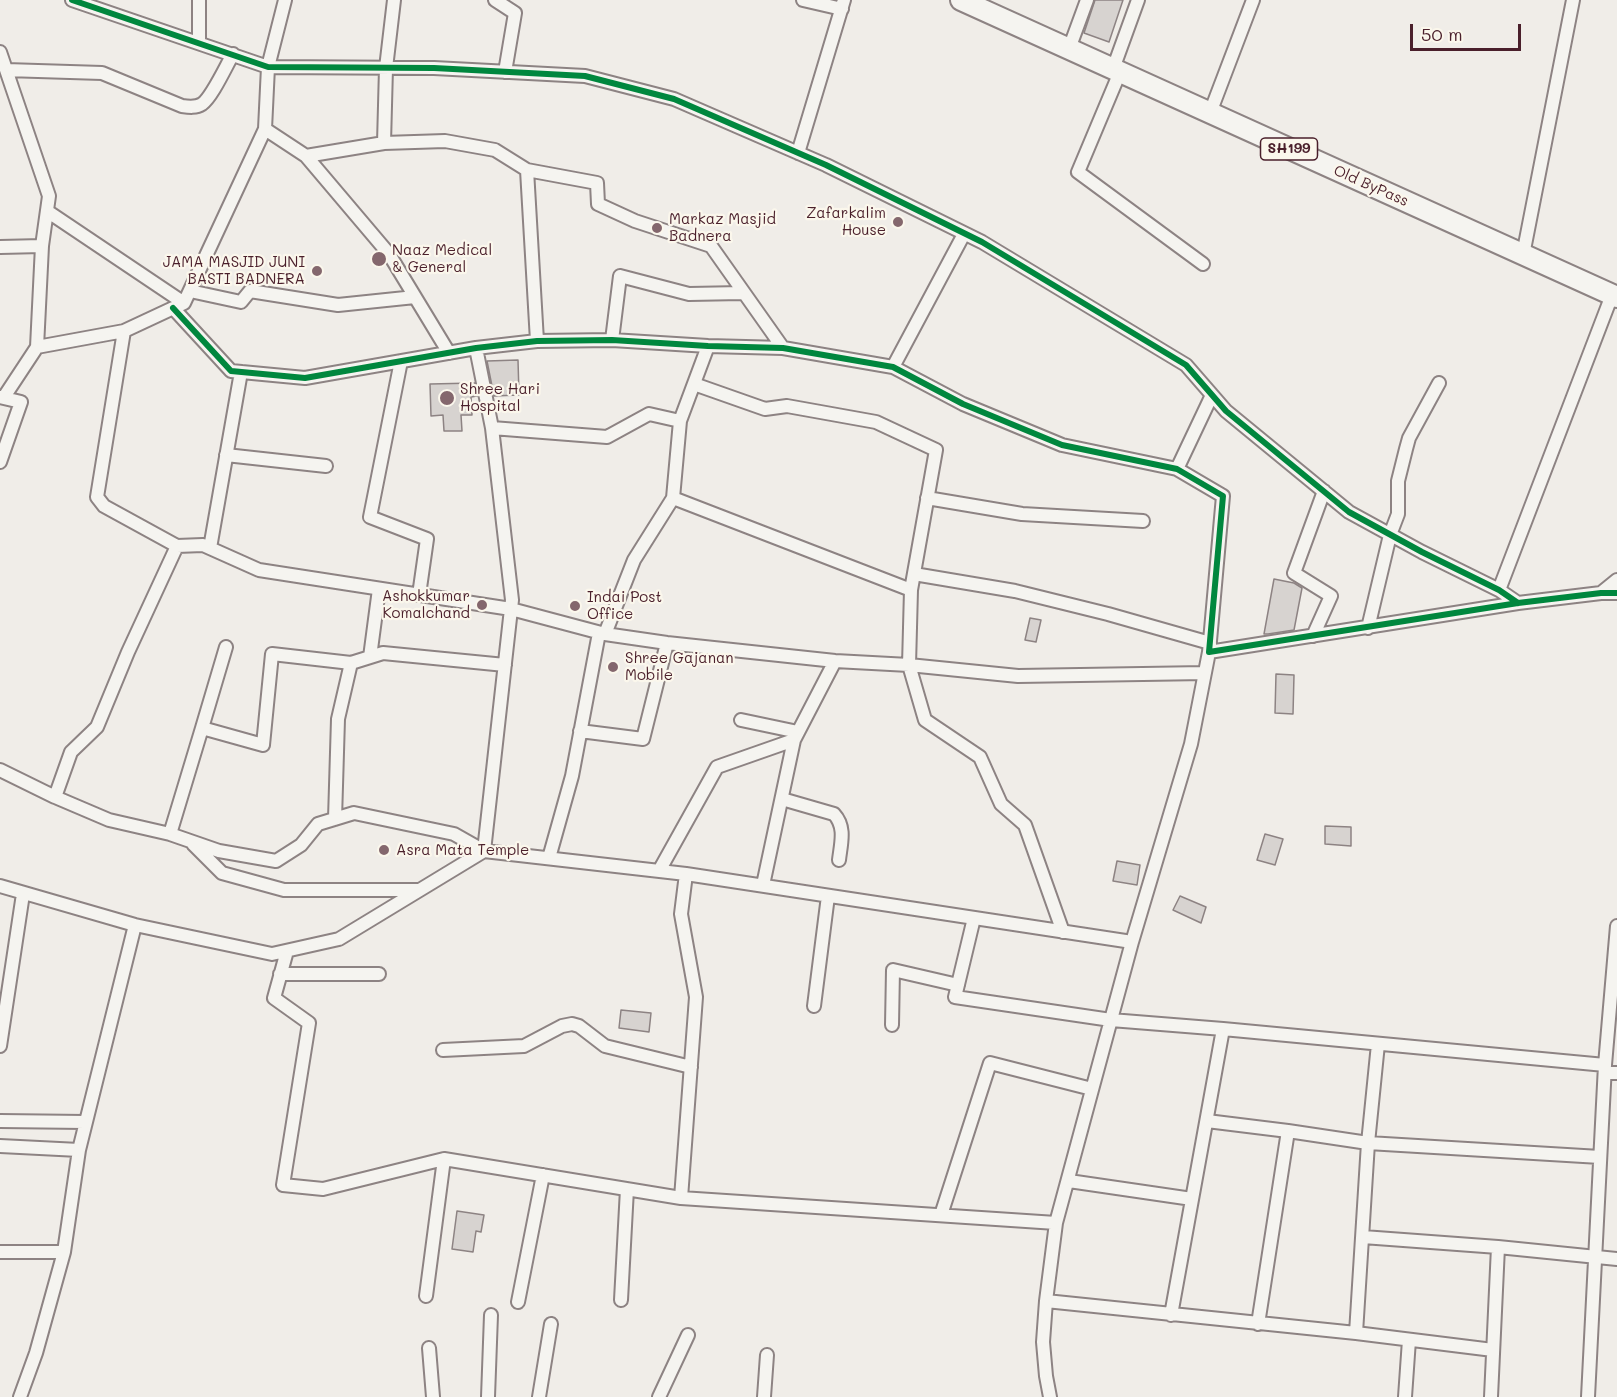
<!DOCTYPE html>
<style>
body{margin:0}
#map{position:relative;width:1617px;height:1397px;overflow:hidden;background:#f0ede8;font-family:Mali,sans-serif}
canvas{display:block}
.scale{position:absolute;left:1410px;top:24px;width:111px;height:27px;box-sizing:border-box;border:3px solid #4a1f2b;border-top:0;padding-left:8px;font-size:18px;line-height:21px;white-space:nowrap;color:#4a1f2b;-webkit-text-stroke:4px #fbf7ec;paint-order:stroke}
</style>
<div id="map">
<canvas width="1617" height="1397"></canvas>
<div class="scale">50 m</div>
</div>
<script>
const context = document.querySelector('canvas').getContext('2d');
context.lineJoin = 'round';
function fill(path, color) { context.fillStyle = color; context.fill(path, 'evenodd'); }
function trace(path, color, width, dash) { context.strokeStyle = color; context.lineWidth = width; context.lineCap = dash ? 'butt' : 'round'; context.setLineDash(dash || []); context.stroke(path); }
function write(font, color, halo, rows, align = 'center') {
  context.font = font + ' Mali,sans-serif'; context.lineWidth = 4.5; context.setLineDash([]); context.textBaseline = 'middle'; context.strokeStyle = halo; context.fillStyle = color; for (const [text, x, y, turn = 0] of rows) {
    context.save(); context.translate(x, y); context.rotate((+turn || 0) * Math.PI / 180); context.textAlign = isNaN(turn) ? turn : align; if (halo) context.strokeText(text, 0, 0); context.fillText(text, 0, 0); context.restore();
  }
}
const building = new Path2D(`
 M1095 0H1123L1109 42 1084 33Z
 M518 360 519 395 494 396 487 361Z
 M475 383 477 396 471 397 472 415H461L462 431H444L443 415 431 416 430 384Z
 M1274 579 1294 583 1302 588 1294 630 1268 634H1264Z
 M1030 618 1041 620 1036 642 1025 640Z
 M1276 674 1294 675 1293 714 1275 713Z
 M1325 826 1351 827V846L1325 844Z
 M1265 834 1283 839 1275 865 1257 860Z
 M1117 861 1140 865 1137 885 1113 881Z
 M1180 896 1206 907 1201 923 1173 910Z
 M621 1010 651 1013 649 1032 619 1028Z
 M457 1211 484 1215 481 1232 476 1231 473 1252 452 1249Z`);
const minor = new Path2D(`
 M72 0 268 67 434 68 585 76 674 99 826 165 982 242 1186 365 1226 411 1349 512 1422 552 1499 590 1518 603
 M199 0V43
 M495 0 515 13 505 72
 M803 0 842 9
 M1069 49 1087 0
 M0 52 49 196 42 246 37 347 4 397
 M1113 69 1138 0
 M6 70 102 73 182 106C189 107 196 108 202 104 212 97 226 66 233 54
 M1120 72 1078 172 1203 264
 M1210 113 1253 0
 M265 129 306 156 384 143 445 141 495 150 527 170 597 183 598 204 635 221 711 246 783 348
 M384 143 386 68 394 0
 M798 153 844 0
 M306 156 389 254 449 353
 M527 170 537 341
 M47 211 184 303
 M0 247 42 246
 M1523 255 1573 0
 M190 291 241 302 250 291 338 305 415 297
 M173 308 231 371 305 378 476 348 537 341 612 340 708 346 783 348 893 367 963 404 1062 445 1177 469 1223 496 1209 652 1518 603 1601 593H1617
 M124 331 97 497 104 506 177 546
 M612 340 620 276 689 294 742 293
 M37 347 124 331 184 303 265 129 268 67 285 0
 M401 361 370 517 427 539 419 595
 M893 367 964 234
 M694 384 765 409 787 406 876 422 936 450 911 590 909 665 925 720 980 757 1001 804 1025 825 1063 932
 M0 397 21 402 0 462
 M680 421 673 498 911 590
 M492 428 607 437 649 414 680 421 708 346
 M226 455 326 466
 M1177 469 1212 395
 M927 498 1022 514 1143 521
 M210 548 241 372
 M914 574 1015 591 1108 614 1210 643
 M1499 590 1612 295
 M1601 593 1617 580
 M1368 628 1390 535 1398 514V481L1406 449 1409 438 1439 383
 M605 634 634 560 673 498
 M1313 636 1331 596 1294 573 1324 491
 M370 657 379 589
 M741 720 798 732
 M202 728 226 647
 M580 731 643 739 667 643
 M0 770 55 797 109 820 170 834 219 851 276 861 301 845 318 824 354 813 454 834 484 851 512 600 492 428 476 348
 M55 797 71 752 97 727 128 652 177 546 203 545 259 570 511 609 605 634 667 643 835 661 909 665 1018 676 1205 673
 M782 799 834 814C846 827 841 843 839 860
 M335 819 338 719 351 663
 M170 834 202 728 263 745 272 654 351 663 383 653 505 665
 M193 844 222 873 284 890H419
 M549 858 572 776 599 633
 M659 871 717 767 794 740 835 661
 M763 885 794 740
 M0 886 135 925 272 954 339 939 484 851 686 874 1132 942
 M974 918 955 997 1111 1020 1223 1029
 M287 951 274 998 309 1023 283 1185 323 1189 444 1159 681 1198 1056 1223
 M280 974H379
 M814 1006 828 896
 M892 1025 893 970 958 985
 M0 1046 23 894
 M443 1050 524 1046 562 1026 572 1024 579 1026 605 1046 691 1067
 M1605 1073H1617
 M0 1121 85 1122
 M1207 1121 1288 1131
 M0 1146 79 1150
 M1069 1181 1192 1199
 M681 1198 696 997 681 914 686 874
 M941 1215 990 1063 1092 1089
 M1363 1237 1498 1247 1617 1259
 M0 1252H64
 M426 1296 444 1159
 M621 1300 627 1189
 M1046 1301 1356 1333 1493 1350
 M518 1302 543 1175
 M1171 1315 1223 1029 1605 1065
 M1258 1324 1288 1131 1368 1143 1600 1157
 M1356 1333 1368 1143 1378 1044
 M429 1348 433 1397
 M20 1397 36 1353 64 1252 79 1150 135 925
 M488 1397 491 1315
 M539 1397 551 1324
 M659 1397 688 1335
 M764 1397 767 1355
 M1050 1397 1046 1376 1043 1342 1046 1301 1056 1223 1132 942 1191 744 1209 652
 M1405 1397 1409 1340
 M1491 1397 1498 1247
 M1588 1397 1605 1065 1617 926`);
const trunk = new Path2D(`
 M961 0 1617 297`);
const cycleway = new Path2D(`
 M72 0 268 67 434 68 585 76 674 99 826 165 982 242 1186 365 1226 411 1349 512 1422 552 1499 590 1518 603
 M173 308 231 371 305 378 476 348 537 341 612 340 708 346 783 348 893 367 963 404 1062 445 1177 469 1223 496 1209 652 1518 603 1601 593H1617`);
const markers = [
 [898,222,6,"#84676d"],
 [657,228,6,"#84676d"],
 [379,259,8,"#84676d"],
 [317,271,6,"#84676d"],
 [447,398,8,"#84676d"],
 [482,605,6,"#84676d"],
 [575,606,6,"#84676d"],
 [613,667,6,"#84676d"],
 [384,850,6,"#84676d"]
];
const shields = [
 [1289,149,57]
];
const shieldNames = [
 ["SH199",1289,149]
];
const streetNames = [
 ["Old ByPass",1371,186,24]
];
const poiNames = [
 ["Zafarkalim",886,213,"right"],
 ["House",886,230,"right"],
 ["Markaz Masjid",669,219],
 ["Badnera",669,236],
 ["Naaz Medical",392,250],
 ["& General",392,267],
 ["JAMA MASJID JUNI",305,262,"right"],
 ["BASTI BADNERA",305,279,"right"],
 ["Shree Hari",460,389],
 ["Hospital",460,406],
 ["Ashokkumar",470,596,"right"],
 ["Komalchand",470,613,"right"],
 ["Indai Post",587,597],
 ["Office",587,614],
 ["Shree Gajanan",625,658],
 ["Mobile",625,675],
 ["Asra Mata Temple",396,850]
];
fill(building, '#d7d3d0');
trace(building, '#8d8383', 1.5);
trace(minor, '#8d8383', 16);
trace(trunk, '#8d8383', 24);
trace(minor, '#f5f4f0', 12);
trace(trunk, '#f5f4f0', 20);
trace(cycleway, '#00873e', 6);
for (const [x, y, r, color] of markers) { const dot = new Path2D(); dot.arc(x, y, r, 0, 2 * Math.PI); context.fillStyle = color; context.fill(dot); trace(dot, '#fbf7ec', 2); }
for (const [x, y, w] of shields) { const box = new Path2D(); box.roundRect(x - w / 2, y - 11, w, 22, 4.5); context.fillStyle = '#fbf7ec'; context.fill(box); trace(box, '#4a1f2b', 1.5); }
write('bold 14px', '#4a1f2b', null, shieldNames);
write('15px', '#4a1f2b', '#fbf7ec', streetNames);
write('15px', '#4a1f2b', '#fbf7ec', poiNames, 'left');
</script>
